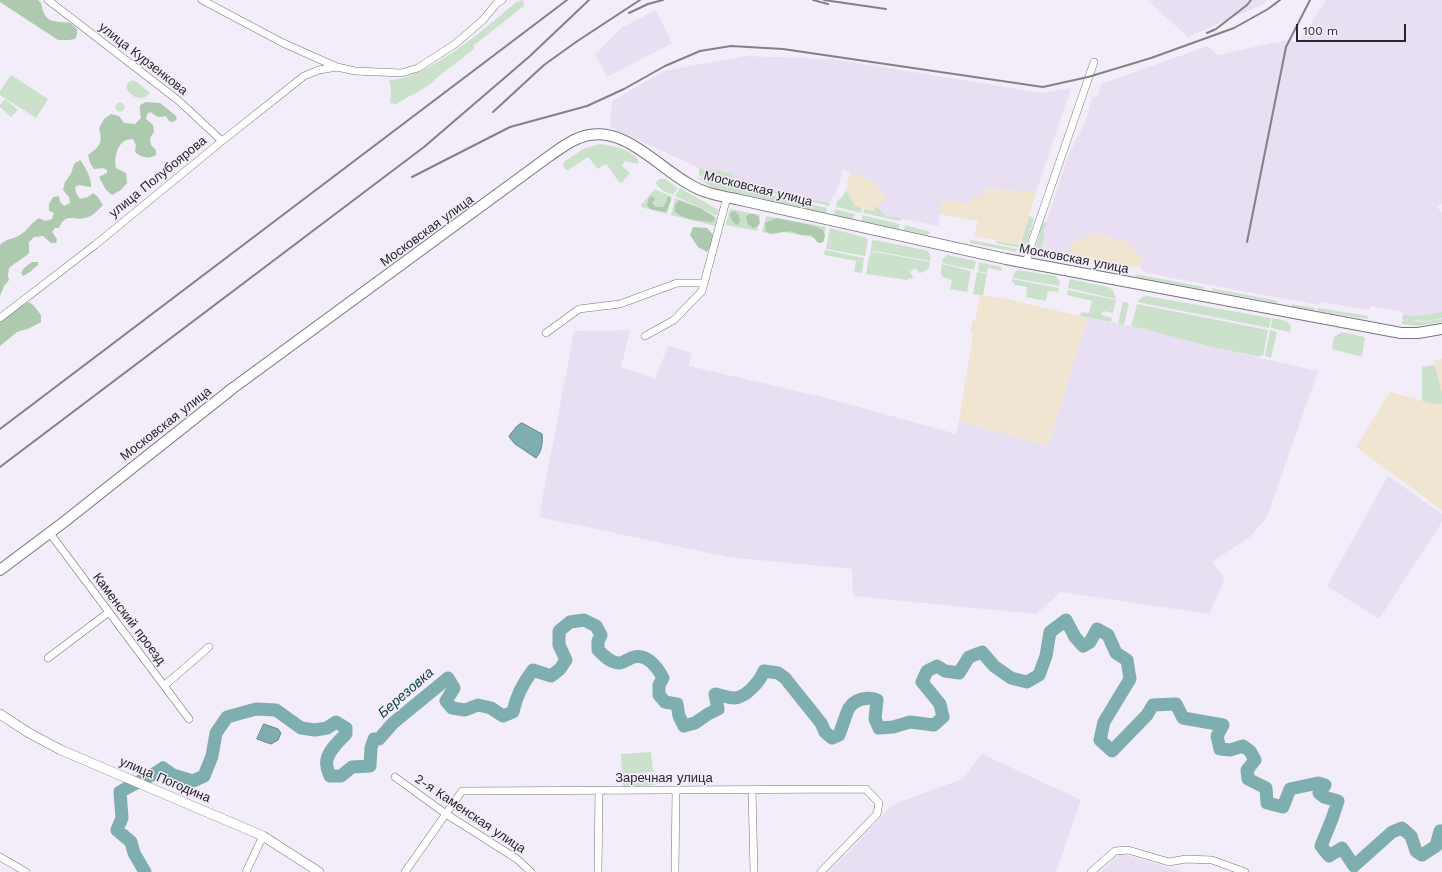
<!DOCTYPE html>
<meta charset="utf-8">
<style>
body{margin:0}
#map{position:relative;width:1442px;height:872px;overflow:hidden;background:#f2edf8;font-family:"Work Sans",sans-serif}
canvas{display:block}
.scale{position:absolute;left:1296px;top:24px;width:110px;height:18px;box-sizing:border-box;border:2px solid #28262a;border-top:0;padding-left:5px;font-size:12px;line-height:14px;white-space:nowrap;color:#28262a;-webkit-text-stroke:3px #f2edf8;paint-order:stroke}
</style>
<div id="map">
<canvas width="1442" height="872"></canvas>
<div class="scale">100 m</div>
</div>
<script>
const context = document.querySelector('canvas').getContext('2d');
context.lineJoin = 'round';
function fill(path, color) { context.fillStyle = color; context.fill(path, 'evenodd'); }
function trace(path, color, width, dash) { context.strokeStyle = color; context.lineWidth = width; context.lineCap = dash ? 'butt' : 'round'; context.setLineDash(dash || []); context.stroke(path); }
function write(font, color, halo, rows, align = 'center') {
  context.font = font + ' "Work Sans",sans-serif'; context.lineWidth = 3; context.setLineDash([]); context.textBaseline = 'middle'; context.strokeStyle = halo; context.fillStyle = color; for (const [text, x, y, turn = 0] of rows) {
    context.save(); context.translate(x, y); context.rotate((+turn || 0) * Math.PI / 180); context.textAlign = isNaN(turn) ? turn : align; if (halo) context.strokeText(text, 0, 0); context.fillText(text, 0, 0); context.restore();
  }
}
const commercial = new Path2D(`
 M850 172 874 181 885 199 874 211 854 206V202L846 190Z
 M982 188 1036 192 1021 243 1019 245 974 236 978 221 939 214 942 200 972 196Z
 M1089 233 1129 241 1142 259 1140 267H1127L1068 255 1071 244Z
 M980 295 1007 299 1088 318 1048 446 959 421 973 334 970 333 973 320 975 321Z
 M1442 359V393L1434 361Z
 M1390 392 1435 404H1442V510L1356 447Z`);
const built = new Path2D(`
 M1147 0H1267L1264 4 1188 37Z
 M1326 0H1442V204L1437 207 1442 213V312L1415 316 1403 315V312L1370 306 1369 310 1322 302 1318 305 1145 273 1140 267 1142 259 1134 248 1127 247 1129 241 1089 233 1087 237H1083L1071 244 1068 255 1041 249 1045 235 1043 232 1068 156 1087 118 1092 96 1097 98 1101 84 1208 46 1218 55 1277 42 1289 40 1298 43Z
 M656 10 672 43 607 77 595 54 621 28Z
 M745 56 833 59 1043 93 1071 88 1036 192 983 188V198L972 196 970 204 942 200 938 226 886 216 876 206 885 199 874 181 843 170 838 188 831 200 830 203 732 182V173L699 168 610 127 612 101 664 71Z
 M1088 318 1131 326 1216 348 1318 371 1267 517 1250 537 1212 562 1225 579 1209 614 1061 592 1036 614 853 596 852 569 728 557 539 517 574 331 630 330 621 368 643 374 655 379 668 346 692 353 689 366 827 398 956 434 959 421 1048 446Z
 M1388 476 1442 514V522L1379 619 1327 586Z
 M982 754 1081 800 1056 872H829L892 805 962 779Z
 M1119 853 1183 872H1101Z`);
const green = new Path2D(`
 M523 0 524 6 474 45V49L439 76 431 84 396 104 390 103 391 91 389 80C428 79 487 27 516 2Z
 M11 75 48 99 36 118 0 95V91Z
 M132 80 137 82 150 93C142 103 129 97 126 86L129 82Z
 M5 99 18 110 11 117 0 107V105Z
 M115.5 107a4.5 4.5 0 1 1 9 0a4.5 4.5 0 1 1-9 0Z
 M600 144C614 146 627 148 638 159V164L625 161 622 166 630 173 622 183 619 182 606 164 598 169 588 157 568 170H566L563 165 564 162 583 149Z
 M699 168 732 173V182L830 203 829 206 699 176Z
 M696 177 827 208 826 213 724 190 712 187Z
 M659 179H665L678 188 673 195C666 192 659 190 656 183Z
 M680 188 717 209 718 211 717 216 675 196Z
 M655 189 672 197 667 214 641 207V205Z
 M846 190 854 203V206L862 208 861 213 836 207 837 201 842 197Z
 M675 198 713 215 717 218 715 226 671 215Z
 M876 206 886 216 901 218 900 221 863 213 864 209 874 211Z
 M731 209 760 215 757 231 726 225 729 211Z
 M835 209 855 214 853 219 834 215Z
 M862 215 899 224V229L862 221Z
 M766 216 826 227 823 243 816 242V238L778 231 777 234 762 232Z
 M1029 216 1034 218C1031 228 1030 242 1022 248L996 243V241L1019 245 1021 243Z
 M1047 222 1043 232 1045 235 1041 249 1072 256 1070 258 1035 251 1042 223Z
 M905 225 930 232 928 235 904 230Z
 M830 228 867 238 868 240 865 256 826 249Z
 M874 240 925 250C930 252 931 255 930 261L875 251 870 255 872 241Z
 M970 240 1017 249 1016 252 970 243Z
 M825 250 864 258 862 273 854 272 856 261 824 255Z
 M875 252 930 262 929 268 925 271 920 273 915 268 910 272 913 277V279L908 278 907 280 866 274 869 256Z
 M1036 253 1068 260 1066 262 1039 256Z
 M947 255 976 261 974 270 942 263 943 259Z
 M979 262 1001 267 1002 271 988 268 987 273 978 271Z
 M1105 263 1127 267 1128 270 1105 265Z
 M942 264 971 271 967 292 950 289 952 280C941 277 939 276 942 264Z
 M1018 270 1056 276 1060 283 1059 286 1013 278 1014 273Z
 M977 272 987 274 983 295 973 294Z
 M1135 274 1204 287 1202 289 1136 277Z
 M1012 279 1059 288 1058 292 1048 291 1046 301 1026 297 1027 287 1015 285 1012 281Z
 M1070 279 1108 287 1113 290 1116 299 1068 288Z
 M1211 288 1278 301V303L1213 291Z
 M1068 290 1116 300 1113 313 1103 311 1101 315 1112 318 1111 322 1080 316 1081 312 1089 313 1092 301 1067 295Z
 M1147 296 1271 318 1269 328 1137 302 1142 297Z
 M1123 302 1129 303 1124 325 1118 323Z
 M1137 304 1268 330 1263 356 1260 355V357L1216 348 1131 326Z
 M1292 304 1315 308 1314 310 1292 307Z
 M1318 308 1368 316 1367 319 1318 311Z
 M1442 312V318C1435 319 1429 321 1422 321 1415 320 1410 318 1402 320L1403 315 1415 316Z
 M1272 318C1279 320 1287 319 1291 326L1290 332 1271 328Z
 M1408 319 1421 322 1442 319V322L1417 326 1402 324V321Z
 M1270 330 1277 332 1271 358 1265 356Z
 M1342 332 1365 337 1362 357 1332 349 1334 337Z
 M1435 365 1442 393V404H1435L1422 401V367Z
 M651 752 653 772 622 774 621 754Z
 M653 774 654 785 623 787 622 776Z`);
const forest = new Path2D(`
 M0 0H38C43 4 41 6 43 11 47 24 60 21 70 23L77 29V35L75 39 69 40H58L0 2Z
 M146 102 160 103 176 116 177 119 173 122 169 121 166 116C160 118 156 117 151 112L147 114 146 119 153 125 154 132 150 138 151 145 156 150V155C149 159 141 158 135 152L136 145 133 139C131 139 126 140 124 141 116 147 114 160 116 168L126 173 127 183 121 190 112 195 106 190 99 177 107 173V170L103 168 94 169 90 163 88 155C100 147 103 142 99 128L104 119 111 114 119 116 124 123 135 124 141 118 140 112V105Z
 M80 160C85 166 92 179 91 187L79 185 75 187 76 193 80 199 88 197 93 193 98 197 103 205C98 210 92 217 85 218 73 221 66 212 59 228H55L52 232 57 239 56 243H51L43 236 34 237 29 242V253C23 259 16 262 9 268L8 275 9 280 4 286 0 296V245C7 238 12 240 20 235 26 232 31 223 39 218L45 221 52 219 54 213 49 211V204L53 197 59 196 60 202 64 206 70 203 69 197 63 190 65 182 71 174 74 164Z
 M652 196 655 199 652 203 656 207H663C667 203 666 199 669 196L670 197 671 200 666 212 650 209 647 205 649 198Z
 M679 200 700 208 710 214 715 218 713 222C700 221 685 220 675 212V205Z
 M735 211 739 215 740 222 737 225 732 221 730 215 731 212Z
 M749 214H754L759 217 760 223 757 227 753 228 748 225 746 217Z
 M776 218 815 226 823 230 825 236 823 242 819 243 811 235H801L790 231 771 234 766 232 765 223Z
 M693 227 707 228 713 235 712 243 707 252 698 247 690 235Z
 M32 262H38V265L30 272 23 276 21 273 24 268Z
 M29 302 34 306 41 315V322L30 328 17 332 0 346V321L17 308Z`);
const water = new Path2D(`
 M522 423 542 434C543 442 542 451 536 458L515 444 510 438 509 436 517 426Z
 M264 724 278 729 281 733 278 740 271 744 257 739Z`);
const river = new Path2D(`
 M145 872 134 853 131 842 117 830 122 818 120 792C134 783 149 778 163 768L173 775 193 781 204 776 212 756 216 733 227 717 256 709 276 710 301 728 315 730 327 728 336 722 346 728V734C339 741 324 754 327 766 327 769 329 773 330 776H341L352 767 370 766 371 748 374 739H379L393 723 448 678 454 688 446 701 452 708 465 710 478 705 491 708 503 716 513 712C516 696 523 683 533 670L551 676 560 669 566 660 559 645V631L570 622 584 620 596 626 601 635 598 641V650C604 656 611 663 619 663 624 663 629 658 634 657 648 654 657 667 663 678L659 685V695L665 702 677 704 679 716 684 726 695 723 708 714 718 709 715 694C721 695 728 698 734 698 746 698 760 681 764 671L778 673 785 678 821 723 825 732 832 738 839 735C842 728 846 713 849 708 855 699 868 696 877 700L875 719 879 728 893 727 910 722 934 725 943 717 940 704 922 682 927 671 937 666 945 671 959 673 969 657 982 652 994 666 1011 678 1027 682 1039 675 1046 656 1050 632 1066 620 1075 637 1083 646 1090 642 1097 629 1108 635 1116 653 1127 660 1130 679 1104 722 1100 740 1112 751 1147 715 1153 705 1176 704 1183 718 1223 725 1217 736 1220 749 1230 750 1243 746 1250 751 1255 760 1247 770 1248 779 1266 788 1267 803 1283 807 1290 789 1318 783 1325 785 1319 793 1324 797 1338 801 1332 819 1321 846 1329 856 1342 848 1354 866 1392 832 1402 828 1411 836 1416 851 1422 855 1436 846 1440 831H1442`);
const minor = new Path2D(`
 M48 0 179 101 222 141
 M202 0 283 43 337 67 355 71 401 73 418 68 455 44 483 20 496 4 502 0
 M1026 263 1033 239 1094 62
 M0 318 95 245 222 141 304 76 319 70 337 67
 M546 333 579 309 620 304 677 283H704
 M645 336 674 320 702 291 727 197
 M49 532 189 719
 M48 658 109 612
 M165 685 209 647
 M395 777 446 814 517 859 531 872
 M752 790 754 872
 M0 857 26 872
 M246 872 263 836
 M405 872 462 791 866 789 879 803 877 814 821 872
 M598 872 599 791
 M675 872 676 790
 M1091 872 1115 851 1128 850 1169 862 1186 859 1212 860 1245 872`);
const tertiary = new Path2D(`
 M0 714 29 733 61 750 263 836 319 872`);
const secondary = new Path2D(`
 M0 570 64 522 233 388 548 157C558 150 568 142 579 138 621 121 656 166 689 184 703 193 720 196 736 199L1006 259 1401 333H1418L1442 329`);
const rail = new Path2D(`
 M813 0 828 4
 M824 0 886 9
 M629 13 648 4 663 0
 M1207 33 1216 29 1247 5 1251 0
 M493 112 544 65 576 42 640 0
 M412 177 510 127 587 106 624 89 665 66 700 51 731 46 783 49 1043 87 1088 77 1151 58 1234 28 1268 9 1280 0
 M1247 242 1286 47 1310 0
 M0 429 567 0
 M0 467 424 147 530 56 589 0`);
const streetNames = [
 ["улица Курзенкова",143,59,38],
 ["улица Полубоярова",158,177,-39],
 ["Московская улица",758,189,14],
 ["Московская улица",427,231,-36],
 ["Московская улица",1074,259,11],
 ["Московская улица",166,424,-38],
 ["Каменский проезд",129,619,53],
 ["Заречная улица",664,778],
 ["улица Погодина",165,780,23],
 ["2-я Каменская улица",470,814,34]
];
const waterNames = [
 ["Березовка",406,693,-41]
];
fill(commercial, '#efe5d0');
fill(built, '#e8e0f2');
fill(green, '#cce1cc');
fill(forest, '#adc9ae');
fill(water, '#7faeb0');
trace(water, '#658588', 1);
trace(river, '#7faeb0', 13);
trace(minor, '#78747d', 8);
trace(tertiary, '#78747d', 10);
trace(secondary, '#78747d', 12);
trace(minor, '#fff', 7);
trace(tertiary, '#fff', 9);
trace(secondary, '#fff', 10);
trace(rail, '#838087', 2);
write('13px', '#28262a', '#f2edf8', streetNames);
write('italic 14px', '#103d3f', '#f2edf8', waterNames);
</script>
